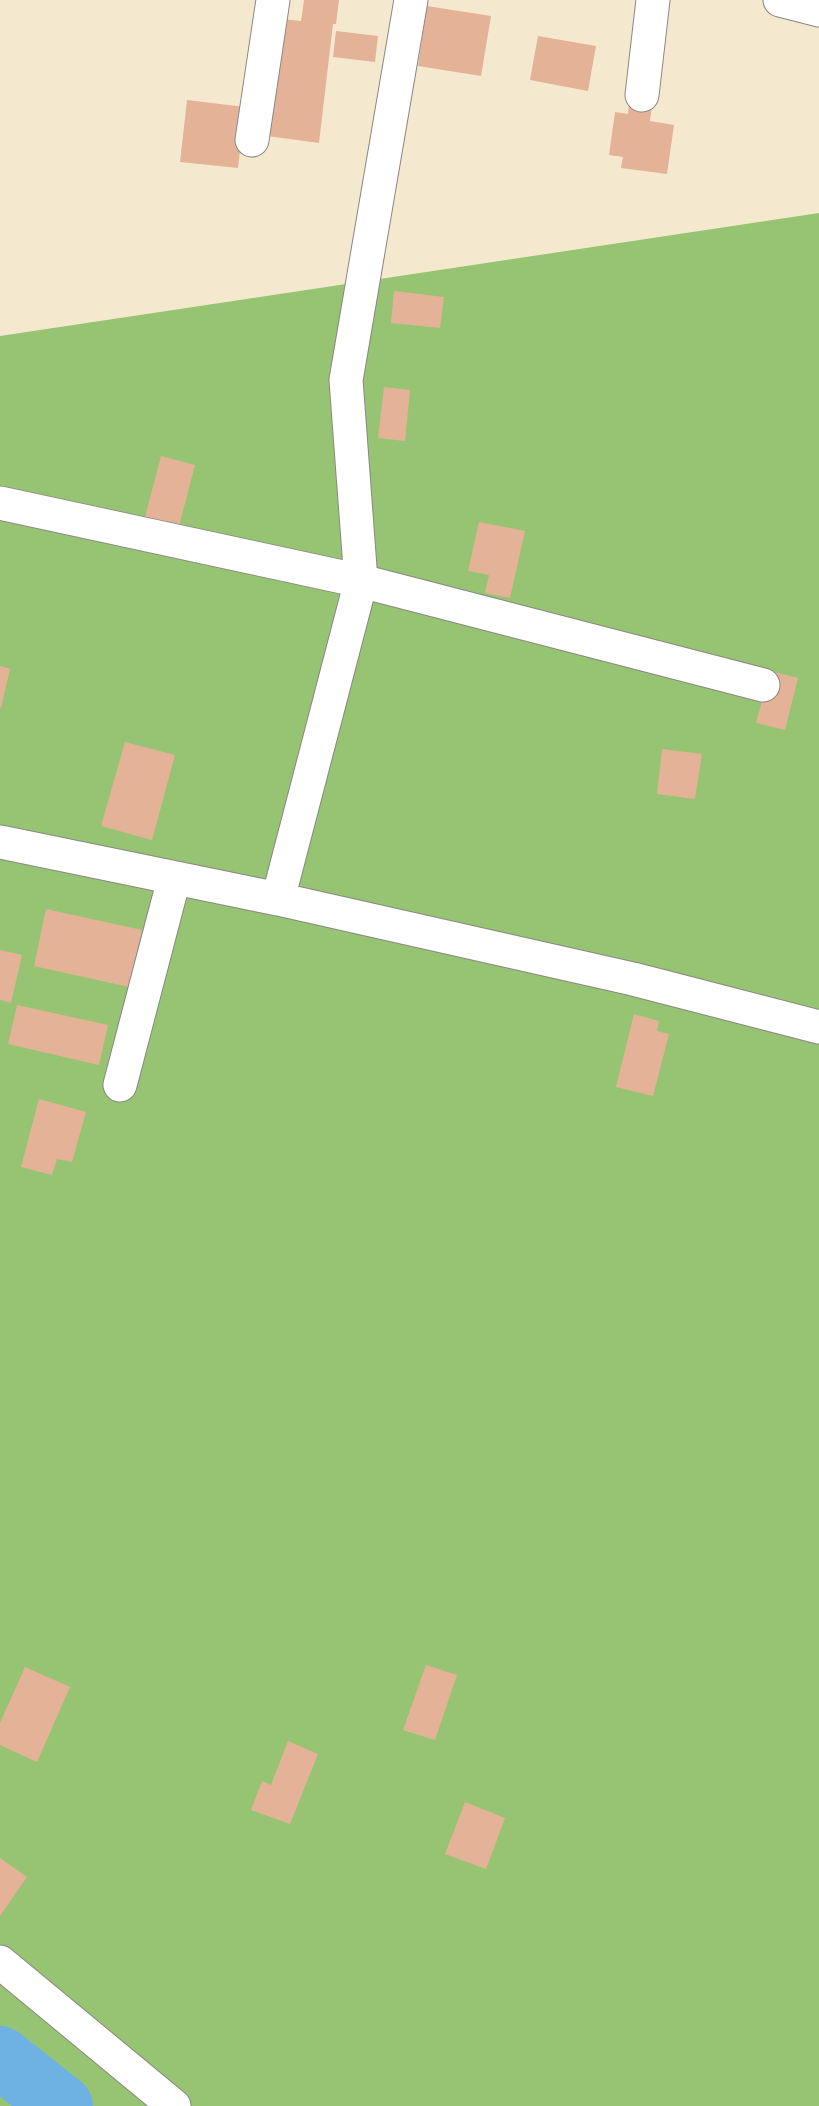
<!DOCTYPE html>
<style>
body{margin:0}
canvas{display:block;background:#f4e9cf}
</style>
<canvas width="819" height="2106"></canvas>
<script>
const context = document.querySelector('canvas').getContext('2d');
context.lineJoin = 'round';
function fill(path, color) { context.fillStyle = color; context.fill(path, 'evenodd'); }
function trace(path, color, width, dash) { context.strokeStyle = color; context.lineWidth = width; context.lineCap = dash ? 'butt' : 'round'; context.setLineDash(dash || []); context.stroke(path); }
const green = new Path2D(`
 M819 213V2106H0V336Z`);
const river = new Path2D(`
 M0 2057 62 2106`);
const building = new Path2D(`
 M304 0H339L336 24H333L319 143 260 135 274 18 301 21Z
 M427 6 491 16 481 76 418 66Z
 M336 31 378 36 375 62 333 57Z
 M538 36 596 46 588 91 530 80Z
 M187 100 245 107 238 168 180 162Z
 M629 103 652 106 650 121 674 125 667 174 621 168 623 157 609 155 615 112 628 114Z
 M394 291 444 297 440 328 391 323Z
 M384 387 410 390 405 441 378 438Z
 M161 456 195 465 179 526 145 517Z
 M479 522 525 531 510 598 485 593 489 575 468 571Z
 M0 666 10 669 1 708H0Z
 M770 671 798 678 785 730 756 723Z
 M125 742 175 755 152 840 101 826Z
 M662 749 702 754 695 799 657 794Z
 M46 909 142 930 129 987 34 966Z
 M0 950 22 955 11 1003 0 1000Z
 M17 1005 108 1025 99 1065 8 1044Z
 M634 1014 659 1021 657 1031 669 1034 653 1096 616 1087Z
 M39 1099 86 1112 72 1162 57 1159 52 1175 21 1167Z
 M426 1665 457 1675 435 1740 403 1730Z
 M25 1667 70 1687 37 1762 0 1745V1723Z
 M288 1741 318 1754 290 1824 251 1810 262 1781 271 1785Z
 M465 1802 505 1818 486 1869 445 1854Z
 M0 1858 27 1877 0 1916Z`);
const street = new Path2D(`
 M780 0 819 10
 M642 95 653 0
 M252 140 273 0
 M0 503 361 581 763 685
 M0 842 278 899 361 581 346 380 411 0
 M278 899 633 979 819 1027
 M120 1085 174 879
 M0 1962 174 2106`);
fill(green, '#97c472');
trace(river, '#6db2e3', 62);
fill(building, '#e4b397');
trace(street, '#8b8685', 35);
trace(street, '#fff', 33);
</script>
